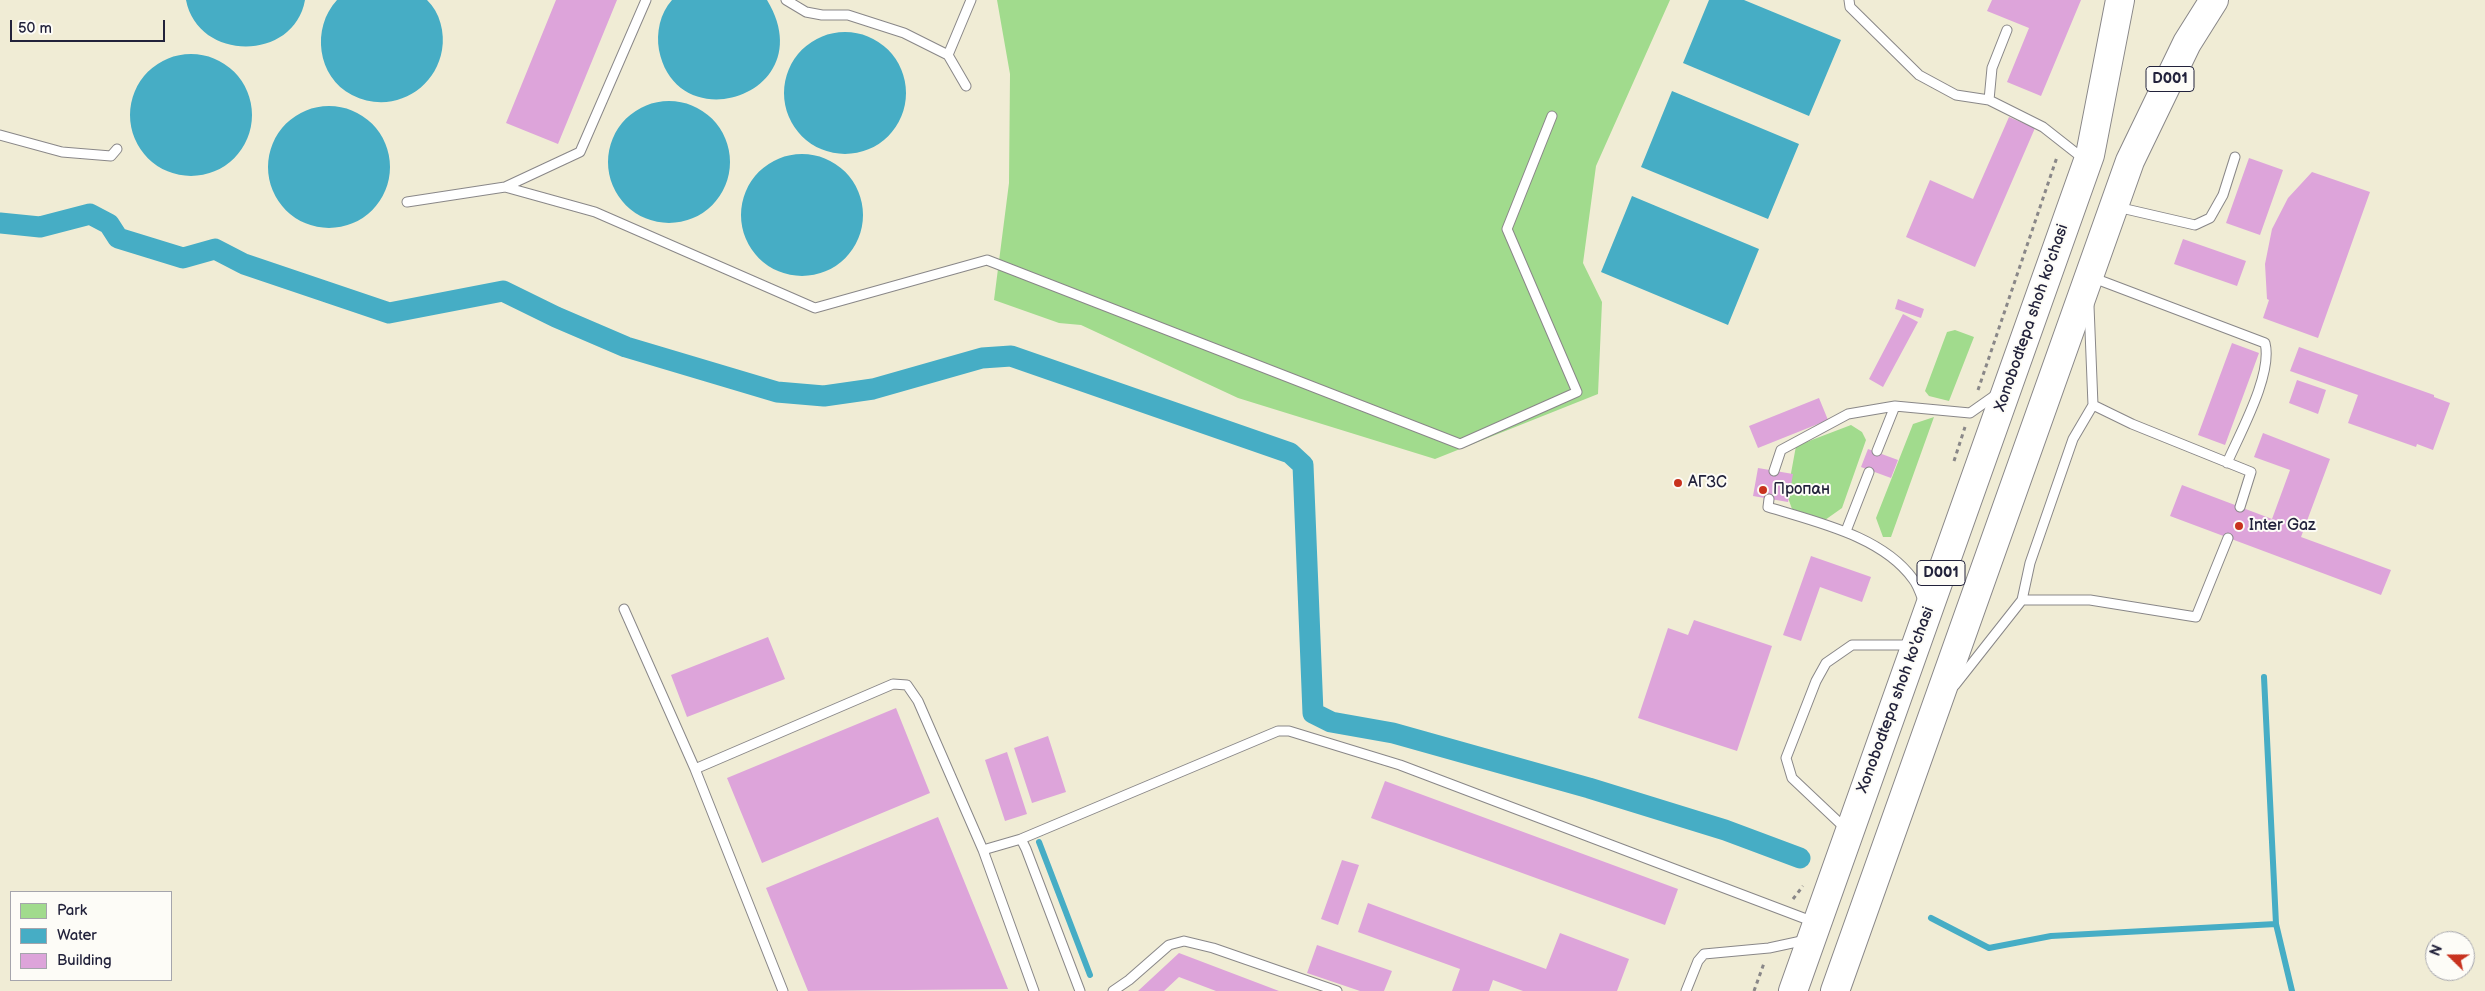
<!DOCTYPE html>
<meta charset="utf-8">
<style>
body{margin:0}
#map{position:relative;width:2485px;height:991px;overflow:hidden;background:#f0ecd5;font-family:"Balsamiq Sans",sans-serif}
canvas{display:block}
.legend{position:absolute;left:10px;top:891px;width:162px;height:90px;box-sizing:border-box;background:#fdfcf7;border:1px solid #a5a5ac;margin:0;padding:6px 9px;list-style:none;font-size:15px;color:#22223b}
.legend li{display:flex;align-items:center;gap:10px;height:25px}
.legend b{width:25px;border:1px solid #a5a5ac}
.north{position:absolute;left:2425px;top:931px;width:50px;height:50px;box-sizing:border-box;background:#fdfcf7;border:1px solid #a5a5ac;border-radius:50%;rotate:292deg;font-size:14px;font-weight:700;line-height:20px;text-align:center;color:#22223b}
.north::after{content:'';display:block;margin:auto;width:18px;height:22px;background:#c8321e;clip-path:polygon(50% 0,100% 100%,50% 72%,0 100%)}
.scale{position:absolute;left:10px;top:20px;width:155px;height:22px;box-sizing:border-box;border:2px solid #22223b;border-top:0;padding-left:6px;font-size:15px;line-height:18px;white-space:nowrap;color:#22223b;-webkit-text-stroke:4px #fdfcf7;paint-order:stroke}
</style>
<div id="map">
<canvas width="2485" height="991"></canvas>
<ul class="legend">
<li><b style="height:14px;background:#a1db8d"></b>Park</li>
<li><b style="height:14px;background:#46adc5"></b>Water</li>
<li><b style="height:14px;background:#dda4da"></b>Building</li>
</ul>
<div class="north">N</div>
<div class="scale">50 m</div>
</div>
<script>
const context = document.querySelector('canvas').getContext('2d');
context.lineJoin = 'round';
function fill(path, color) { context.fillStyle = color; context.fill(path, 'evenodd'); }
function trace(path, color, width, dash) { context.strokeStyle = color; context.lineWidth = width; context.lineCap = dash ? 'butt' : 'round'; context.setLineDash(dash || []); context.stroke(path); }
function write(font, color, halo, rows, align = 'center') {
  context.font = font + ' "Balsamiq Sans",sans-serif'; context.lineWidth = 4; context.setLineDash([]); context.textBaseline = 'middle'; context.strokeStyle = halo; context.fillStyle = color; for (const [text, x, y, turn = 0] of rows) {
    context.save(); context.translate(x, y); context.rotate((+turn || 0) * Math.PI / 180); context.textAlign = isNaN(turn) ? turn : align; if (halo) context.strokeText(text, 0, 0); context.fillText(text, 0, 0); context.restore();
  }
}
const green = new Path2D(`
 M997 0H1670L1596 166 1583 263 1602 302 1598 394 1435 459 1238 398 1081 325 1059 323 994 300 1009 183 1010 74Z
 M1955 330 1974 337 1949 401 1929 396 1925 391 1947 332Z
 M1934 417 1891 537H1883L1876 518 1913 424Z
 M1851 425 1862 432 1866 440 1842 508 1825 520 1792 509 1787 495 1796 446Z`);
const water = new Path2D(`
 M186 0H305C294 62 198 62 186 0Z
 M337 0H427C440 12 445 33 442 50 435 91 391 115 352 95 317 77 311 28 337 0Z
 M672 0H767C824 94 677 142 659 50 656 33 660 13 672 0Z
 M1709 0H1744L1841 40 1809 116 1683 63Z
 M784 93a61 61 0 1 1 122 0a61 61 0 1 1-122 0Z
 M130 115a61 61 0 1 1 122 0a61 61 0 1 1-122 0Z
 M1672 91 1799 144 1768 219 1641 167Z
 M608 162a61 61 0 1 1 122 0a61 61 0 1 1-122 0Z
 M268 167a61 61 0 1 1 122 0a61 61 0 1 1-122 0Z
 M741 215a61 61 0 1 1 122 0a61 61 0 1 1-122 0Z
 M1632 196 1759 249 1728 325 1601 272Z`);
const stream = new Path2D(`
 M2264 677 2276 924 2292 991
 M1039 842 1090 975
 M1931 918 1989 948 2051 936 2276 924`);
const canal = new Path2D(`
 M0 223 40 227 90 214 109 224 118 238 183 258 215 249 244 264 389 313 503 291 556 317 626 347 777 392 824 396 873 389 982 358 1011 356 1290 453 1303 465 1313 713 1331 722 1393 733 1589 788 1725 830 1800 858`);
const building = new Path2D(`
 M556 0H617L558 144 506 123Z
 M1992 0H2081L2041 96 2007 82 2029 28 1987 11Z
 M2009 117 2035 128 1975 267 1906 237 1930 180 1973 199Z
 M2249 158 2283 170 2260 235 2226 223Z
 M2312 172 2370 192 2318 338 2263 318 2269 300 2267 299 2265 264 2272 229 2288 198Z
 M2183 239 2246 261 2237 286 2174 264Z
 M1898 299 1924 309 1921 318 1895 309Z
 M1903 314 1918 322 1883 387 1869 379Z
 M2232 343 2259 353 2225 445 2198 435Z
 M2299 347 2434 395V397L2450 403 2433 450 2417 444 2416 447 2348 423 2358 395 2290 371Z
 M2297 380 2326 390 2318 414 2289 403Z
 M1819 398 1828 420 1758 448 1749 426Z
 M2263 433 2330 459 2301 537 2391 570 2381 595 2170 516 2182 485 2272 519 2290 470 2254 457Z
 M1868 449 1898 460 1891 478 1861 467Z
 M1758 468 1793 474 1788 502 1753 496Z
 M1811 556 1871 577 1862 602 1820 587 1801 641 1783 635Z
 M1694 620 1772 646 1737 751 1638 718 1668 628 1688 635Z
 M768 637 785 679 687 717 671 675Z
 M896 708 930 793 762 863 727 778Z
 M1048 736 1066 792 1032 803 1014 748Z
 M1007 752 1027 814 1005 821 985 760Z
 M1385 781 1678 889 1665 925 1371 818Z
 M938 817 1008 989 808 991 766 888Z
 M1342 860 1359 865 1338 925 1321 919Z
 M1368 903 1546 969 1560 933 1629 959 1617 991H1523L1493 980 1489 991H1452L1460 969 1358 932Z
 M1317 945 1392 971 1384 991H1360L1307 973Z
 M1179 953 1279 991H1216L1179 977 1164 991H1138Z`);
const path = new Path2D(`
 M1978 390 2057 157
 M1954 461 1965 427
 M1793 899 1803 886
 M1754 991 1764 963`);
const service = new Path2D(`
 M786 0 806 12 822 15H848L904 33 948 55 966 86
 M1849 0 1850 7 1919 75 1956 95 1989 100
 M2007 30 1992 68 1989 100 2043 127 2085 160
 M948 55 971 0
 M0 135 62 152 111 156 117 149
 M505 187 580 152 646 0
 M407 202 505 187 595 212 815 308 987 260 1460 444 1577 392 1507 229 1552 116
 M2117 207 2195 225 2210 218 2223 195 2235 157
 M2091 277 2265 343C2273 374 2240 433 2227 463
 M2089 306 2093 405 2132 424 2251 472 2240 507
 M1877 451 1895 406
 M1774 471 1781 450 1848 414 1895 406 1970 413 1997 394
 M1769 499 1768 507C1816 522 1882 536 1913 579 1918 585 1921 595 1924 603
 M1846 531 1869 472
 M2022 600 2030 563 2073 439 2093 405
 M624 609 695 769 783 991
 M1955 685 2022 600H2090L2196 617 2228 538
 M695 769 893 684 907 685 918 701 983 850
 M1846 829 1792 778 1786 758 1816 681 1826 663 1852 645H1913
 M1021 839 1026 849 1080 991
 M1034 991 983 850 1021 839 1278 731H1289L1400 765 1814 922
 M1113 991 1129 980 1169 945 1184 941 1213 948 1337 991
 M1686 991 1698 961 1704 954 1769 948 1806 940`);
const trunk = new Path2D(`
 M1793 991 2090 155 2120 0
 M1835 991 2130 161 2187 43 2214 0`);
const markers = [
 [1678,483,5,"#c8321e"],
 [1763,490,5,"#c8321e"],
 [2239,526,5,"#c8321e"]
];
const shields = [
 [2170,79,48],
 [1941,573,48]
];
const shieldNames = [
 ["D001",2170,79],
 ["D001",1941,573]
];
const streetNames = [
 ["Xonobodtepa shoh ko'chasi",2032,318,-71],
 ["Xonobodtepa shoh ko'chasi",1896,700,-70]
];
const poiNames = [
 ["АГЗС",1688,483],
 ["Пропан",1773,490],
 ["Inter Gaz",2249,526]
];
fill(green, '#a1db8d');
fill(water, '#46adc5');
trace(stream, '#46adc5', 6);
trace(canal, '#46adc5', 21);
fill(building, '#dda4da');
trace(service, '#898788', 11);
trace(trunk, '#898788', 30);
trace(path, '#898788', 3, [4, 4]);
trace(service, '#fff', 9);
trace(trunk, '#fff', 28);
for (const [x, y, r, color] of markers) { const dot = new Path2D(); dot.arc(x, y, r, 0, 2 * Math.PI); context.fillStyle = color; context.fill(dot); trace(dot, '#fdfcf7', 2); }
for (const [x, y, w] of shields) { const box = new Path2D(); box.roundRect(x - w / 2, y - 12.5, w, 25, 4); context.fillStyle = '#fdfcf7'; context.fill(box); trace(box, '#22223b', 1); }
write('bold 15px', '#22223b', null, shieldNames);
write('16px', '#22223b', '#fdfcf7', streetNames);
write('16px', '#22223b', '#fdfcf7', poiNames, 'left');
</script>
